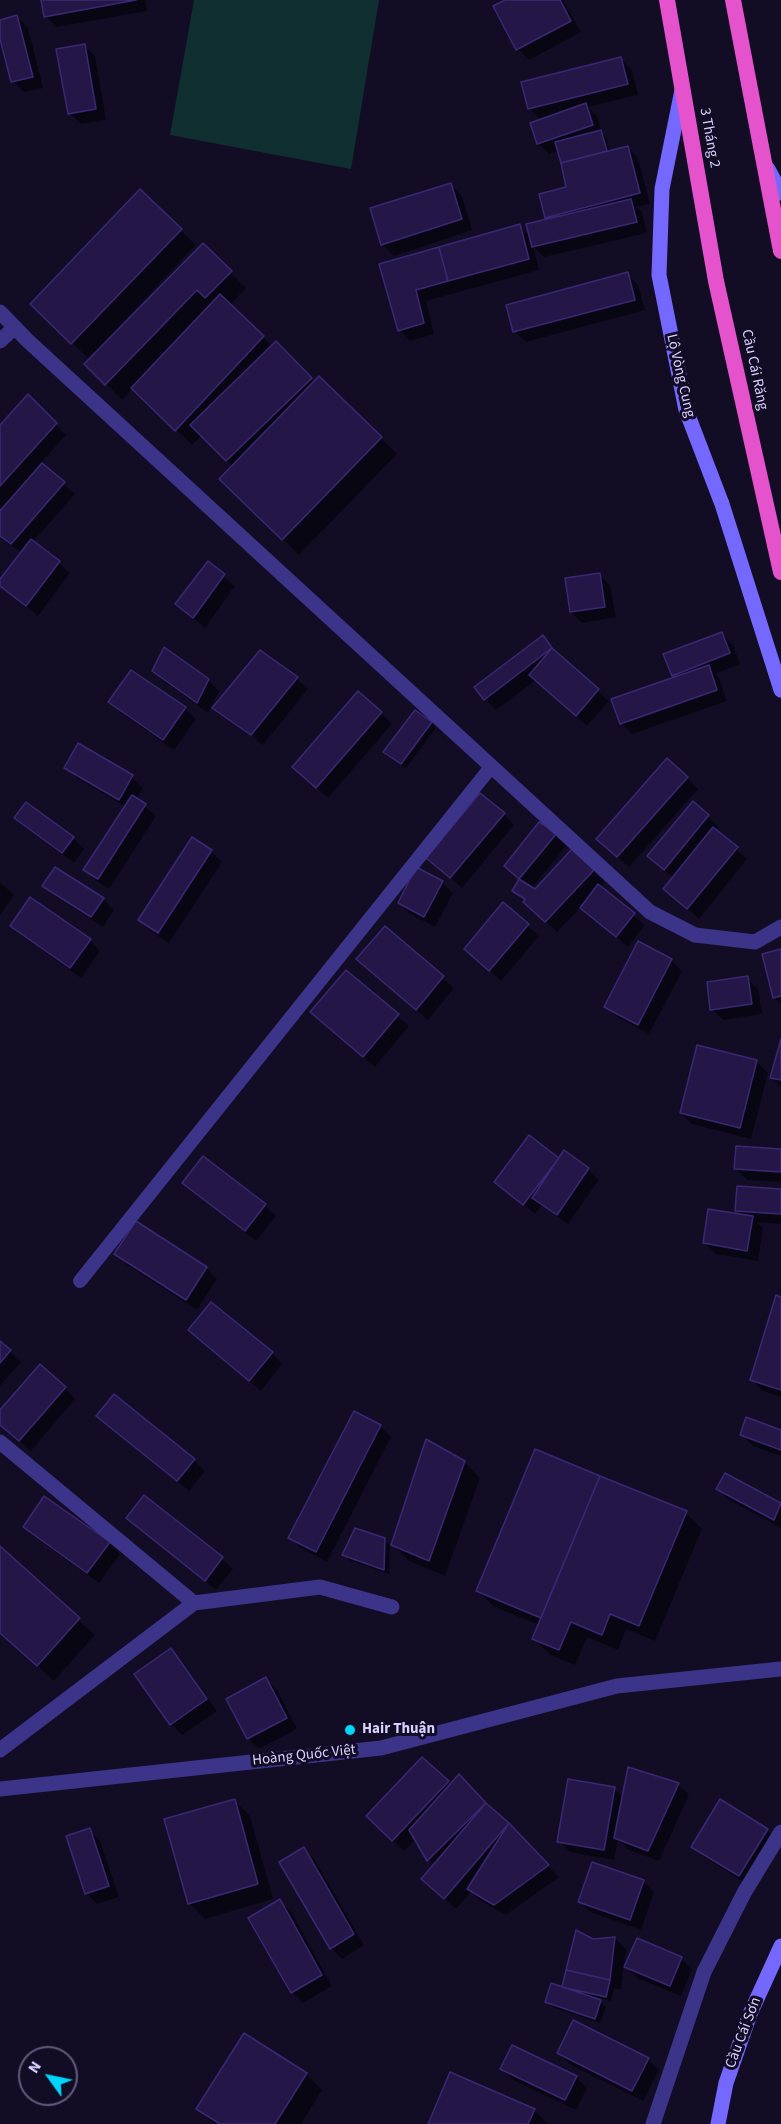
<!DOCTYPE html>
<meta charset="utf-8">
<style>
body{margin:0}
#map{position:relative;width:781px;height:2124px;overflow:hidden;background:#120d25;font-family:"Source Sans 3",sans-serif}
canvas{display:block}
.north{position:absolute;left:18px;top:2046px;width:60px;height:60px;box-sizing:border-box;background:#120d25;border:2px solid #625b7c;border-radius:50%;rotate:303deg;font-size:16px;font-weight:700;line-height:24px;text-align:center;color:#d9d1ff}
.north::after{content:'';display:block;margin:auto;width:21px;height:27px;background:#00d6fc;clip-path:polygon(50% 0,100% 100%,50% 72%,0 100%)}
</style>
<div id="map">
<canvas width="781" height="2124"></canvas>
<div class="north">N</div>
</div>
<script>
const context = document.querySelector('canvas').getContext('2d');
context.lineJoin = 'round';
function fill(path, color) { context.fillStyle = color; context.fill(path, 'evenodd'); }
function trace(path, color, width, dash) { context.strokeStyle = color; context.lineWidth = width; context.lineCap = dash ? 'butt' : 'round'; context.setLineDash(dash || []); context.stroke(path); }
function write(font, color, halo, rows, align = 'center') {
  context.font = font + ' "Source Sans 3",sans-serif'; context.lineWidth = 6; context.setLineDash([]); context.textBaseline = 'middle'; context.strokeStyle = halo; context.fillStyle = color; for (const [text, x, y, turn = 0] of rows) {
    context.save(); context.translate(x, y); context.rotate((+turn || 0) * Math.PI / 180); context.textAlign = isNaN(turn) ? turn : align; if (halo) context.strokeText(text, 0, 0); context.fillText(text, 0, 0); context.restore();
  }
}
const green = new Path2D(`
 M194 0H379L351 169 170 135Z`);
const shadow = new Path2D(`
 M42 0H145L147 11 57 27 45 16Z
 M508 0H563L581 32 529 60 518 49Z
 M17 17 28 28 43 88 24 92 13 81 0 33V22Z
 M84 45 95 56 106 120 81 124 70 113Z
 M621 59 632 70 638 95 588 107 597 116 602 132 606 137 610 152 627 147 638 158 650 204 637 207 642 212 647 233 544 257 533 246 539 270 426 301 434 334 410 341 399 330 381 265 519 226 531 238 549 220 547 217 568 188 559 151 549 154 538 143 541 120 529 108Z
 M451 185 462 196 472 230 394 256 383 245 372 209Z
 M180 230 196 245 107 339 109 341 203 245 246 288 230 305 273 347 276 343 315 383 319 378 397 454 299 555 221 479 233 467 202 435 192 445 133 388 122 400 86 364 90 360 48 320Z
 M627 274 638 285 645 310 526 342 514 331Z
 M28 397 66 435 40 464 75 494 33 542 70 573 38 616 0 585V582L22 553 0 538V514L9 503 7 502 0 509V427Z
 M208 563 235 586 205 628 177 604Z
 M599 574 610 585 616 617 582 623 571 612Z
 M722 634 733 645 740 664 715 674 719 678 727 701 632 734 621 723 676 678 673 675Z
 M543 637 560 657 609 701 587 726 536 680 496 710 485 699Z
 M261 652 297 679 308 689 263 745 257 741 258 739 226 716 224 718 214 708Z
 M154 671 208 680 219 691 208 713 165 682Z
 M110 702 185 708 196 719 174 750 121 713Z
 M381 713 392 724 328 798 305 778Z
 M431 723 436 728 406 768 390 757Z
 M79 745 132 777 143 788 136 799 156 816 109 889 96 881 85 870 126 807 77 778 66 767Z
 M687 778 698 789 629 867 609 850Z
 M693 803 719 827 716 831 747 859 699 919 665 889 674 878 660 867Z
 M504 814 514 825 462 888 428 858Z
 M16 818 73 838 84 849 74 863 27 829Z
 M556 834 567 845 531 889 535 891 593 871 604 882 599 887 645 925 628 947 581 907 557 932 514 891 521 880 506 866Z
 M211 851 222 862 169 943 150 931 140 920Z
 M0 882 14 895 0 915Z
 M442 882 453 893 435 927 410 914 399 903Z
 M44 885 103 899 114 910 103 927 55 896Z
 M503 904 539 936 501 981 477 960Z
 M12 926 90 940 100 951 81 978 23 936Z
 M385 928 454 988 428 1020 358 959Z
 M638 943 671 960 682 971 649 1034 617 1017 606 1006Z
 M781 950V1004L774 997Z
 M346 972 409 1026 375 1067 323 1023Z
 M747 978 758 989 762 1014 723 1020 712 1009Z
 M781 1045V1087L772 1078Z
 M698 1047 757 1062 768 1073 751 1139 692 1124 681 1113Z
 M781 1151V1182L747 1180 736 1169Z
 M559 1160 588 1169 599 1180 568 1224 542 1205 535 1214 496 1182Z
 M184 1183 265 1205 276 1216 256 1241 195 1193Z
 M781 1190V1224L757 1222 763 1228 758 1261 716 1254 704 1243 741 1215 737 1211Z
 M116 1254 206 1268 217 1279 197 1310 127 1265Z
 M781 1298V1397L763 1391 752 1380Z
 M190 1330 272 1353 282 1364 261 1391Z
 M0 1343 21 1362 0 1386Z
 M65 1388 75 1399 31 1451 0 1424V1412Z
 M98 1416 194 1460 205 1471 189 1491Z
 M380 1426 391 1437 327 1562 301 1548 290 1538Z
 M781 1431V1456L753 1446 742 1435Z
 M464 1462 480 1478 445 1576 409 1561 393 1545Z
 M726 1475 781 1505V1528L729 1500 718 1489Z
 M145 1497 222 1559 233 1569 216 1590 139 1529 128 1518Z
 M686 1513 702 1529 655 1641 626 1629 618 1650 587 1637 575 1665 550 1655 534 1639 540 1625 494 1607 478 1591Z
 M25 1527 109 1543 120 1554 99 1583 36 1538Z
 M384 1540 390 1545 389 1574 349 1560 343 1554Z
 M0 1548 95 1635 54 1681 0 1633Z
 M171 1650 182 1661 217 1711 182 1735 171 1724 136 1675Z
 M266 1679 277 1690 297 1729 259 1749 248 1738Z
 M422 1759 452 1785 470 1787 559 1877 506 1915 479 1900 471 1892 456 1909 434 1890 423 1879 434 1866 416 1839 404 1851 379 1827Z
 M678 1784 689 1795 659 1861 627 1849 618 1839 614 1860 570 1852 559 1841 614 1789 624 1798Z
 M234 1800 250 1816 273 1899 205 1919 189 1903Z
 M89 1830 100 1841 119 1897 97 1904 86 1893Z
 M767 1830 778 1841 750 1886 704 1857 693 1846Z
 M304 1849 315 1860 364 1945 342 1959 331 1948Z
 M643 1881 654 1892 641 1930 590 1912 579 1901Z
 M280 1901 291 1912 332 1986 303 2003 292 1992Z
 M615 1938 626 1949 621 1990 614 1988 611 2001 594 1997V1999L600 2002 606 2007 600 2023 552 2007 547 2001 563 1989 593 1940Z
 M681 1958 692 1969 681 1996 637 1978 626 1967Z
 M244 2035 306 2074 322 2090 301 2124H214L198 2109Z
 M559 2053 648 2059 659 2070 643 2101 569 2064Z
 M502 2069 576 2077 587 2088 576 2110 513 2080Z
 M534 2110 548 2124H430Z`);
const building = new Path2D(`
 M41 0H136L44 17Z
 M505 0H560L571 21 516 50 493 6Z
 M17 15 33 77 11 82 0 39V20Z
 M85 44 96 109 68 114 56 49Z
 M621 57 628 84 528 109 521 82Z
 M586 103 593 125 537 144 530 123Z
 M601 130 607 151 561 163 555 142Z
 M628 146 640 193 545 218 539 194 566 187 561 163Z
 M451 183 462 219 381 245 370 208Z
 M140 189 182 229 71 344 30 304Z
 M631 199 637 222 532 247 526 224Z
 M520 224 529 259 448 281 439 247Z
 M203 243 232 271 205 298 197 290 105 385 84 364Z
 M439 247 448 281 416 290 424 323 398 331 379 264Z
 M628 272 635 300 513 332 506 305Z
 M220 294 264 336 175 431 131 388Z
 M276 341 312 378 226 461 190 425Z
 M319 376 382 437 282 540 219 479Z
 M28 394 57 423 0 486V425Z
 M42 463 65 482 11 544 0 536V511Z
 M31 539 60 561 26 606 0 586V579Z
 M208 561 225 574 193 618 175 604Z
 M600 573 605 607 570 612 565 578Z
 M722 632 730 653 672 676 663 654Z
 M543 635 552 648 484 700 474 687Z
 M164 647 209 679 197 703 152 671Z
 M552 648 599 689 576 716 529 675Z
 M260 650 298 677 251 735 212 708Z
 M709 665 717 690 620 724 611 699Z
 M131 670 186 707 163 740 108 702Z
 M358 691 382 712 316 788 292 767Z
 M415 710 432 722 401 764 383 752Z
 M78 743 133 775 119 800 64 768Z
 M667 758 688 777 617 857 596 839Z
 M480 793 505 813 450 878 426 858Z
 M132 795 146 804 98 879 83 870Z
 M693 801 709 815 664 870 647 856Z
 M26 802 74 837 62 853 14 818Z
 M539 822 557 833 519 879 504 866Z
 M713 827 738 847 687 909 663 889Z
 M192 837 212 850 158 933 138 920Z
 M572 849 594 870 545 922 523 902 525 899 512 891 519 879 535 889Z
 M55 867 104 898 91 917 42 886Z
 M416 867 443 881 424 917 398 903Z
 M598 884 635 913 616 937 580 908Z
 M30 897 91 939 70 968 10 926Z
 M503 902 529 924 489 971 464 949Z
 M385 926 444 976 416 1010 356 959Z
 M638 941 672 959 638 1025 604 1007Z
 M781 949V996L773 998 762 954Z
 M346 970 399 1014 363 1057 310 1012Z
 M748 976 752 1004 710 1010 707 982Z
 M781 1039V1080L770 1078Z
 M697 1045 757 1060 740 1128 680 1113Z
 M529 1135 559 1158 523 1205 494 1182Z
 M736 1146 781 1149V1172L734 1169Z
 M564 1150 589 1168 557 1215 532 1198Z
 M203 1156 266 1204 245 1231 182 1183Z
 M737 1186 781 1189V1214L735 1211Z
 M708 1209 753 1216 747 1251 703 1243Z
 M136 1221 207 1267 186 1300 114 1254Z
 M776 1295 781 1297V1390L750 1380Z
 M211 1302 273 1352 249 1381 188 1330Z
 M0 1341 11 1350 0 1363Z
 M40 1364 66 1387 19 1441 0 1425V1410Z
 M114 1394 195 1459 177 1481 96 1416Z
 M354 1411 381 1425 316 1552 288 1538Z
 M746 1417 781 1430V1450L740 1435Z
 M426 1439 465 1461 429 1561 391 1545Z
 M535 1449 600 1476 541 1618 476 1591Z
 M725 1473 781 1503 774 1520 716 1489Z
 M600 1476 687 1511 639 1626 610 1614 602 1635 571 1622 559 1650 532 1639Z
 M144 1495 223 1557 205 1581 126 1518Z
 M44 1496 110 1542 87 1573 23 1527Z
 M355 1528 385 1538 384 1570 342 1555Z
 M0 1546 80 1618 37 1666 0 1633Z
 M171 1648 207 1699 170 1725 134 1674Z
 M266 1677 287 1718 247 1739 226 1699Z
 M422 1757 449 1781 392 1841 366 1816Z
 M628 1767 679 1783 648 1851 614 1838Z
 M459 1774 486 1803 427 1861 409 1830Z
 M568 1779 615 1787 604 1850 557 1842Z
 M235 1799 258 1884 188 1904 164 1819Z
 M720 1799 768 1829 739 1876 691 1847Z
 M486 1803 509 1823 444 1899 421 1879Z
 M509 1823 549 1865 494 1905 467 1889Z
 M90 1828 109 1886 85 1894 66 1836Z
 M304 1847 354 1934 330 1949 279 1862Z
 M592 1862 644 1880 630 1920 578 1902Z
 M280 1899 322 1975 291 1993 248 1918Z
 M576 1930 593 1939 615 1937 610 1980 566 1970Z
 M637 1938 682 1957 670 1986 624 1967Z
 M566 1970 610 1980 606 1997 562 1987Z
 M551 1983 601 2000 595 2019 545 2002Z
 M573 2020 649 2058 632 2091 557 2053Z
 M244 2033 307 2073 275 2124H220L196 2109Z
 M512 2045 577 2076 565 2100 500 2069Z
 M450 2072 535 2109 528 2124H428Z`);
const service = new Path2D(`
 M80 1281 491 767`);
const minor = new Path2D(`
 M0 312 27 340 650 912 695 935 755 942 781 927
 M0 341 15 327
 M0 1442 194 1603 0 1750
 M194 1603 320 1587 392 1607
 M653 2124 704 1972 744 1893 781 1832`);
const tertiary = new Path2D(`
 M0 1789 381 1748 617 1686 781 1669`);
const secondary = new Path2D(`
 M682 90 662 189 659 275 686 410 722 504 781 690
 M768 169 781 193
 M718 2124 726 2083 750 2014 781 1946`);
const trunk = new Path2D(`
 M667 0 716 281 781 572
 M733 0 781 251`);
const markers = [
 [350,1730,6,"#00d6fc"]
];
const streetNames = [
 ["3 Tháng 2",709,138,80],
 ["Cầu Cái Răng",754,370,78],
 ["Lộ Vòng Cung",680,376,77],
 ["Hoàng Quốc Việt",304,1756,-6],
 ["Cầu Cái Sơn",744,2033,-69]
];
const poiNames = [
 ["Hair Thuận",362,1730]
];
fill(green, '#0f2f30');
fill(shadow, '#0007');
fill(building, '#241748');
trace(building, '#3b2875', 1.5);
trace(service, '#3c3488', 14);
trace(minor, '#3c3488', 15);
trace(tertiary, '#3c3488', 15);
trace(secondary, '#7468ff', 15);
trace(trunk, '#e452cc', 16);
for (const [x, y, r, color] of markers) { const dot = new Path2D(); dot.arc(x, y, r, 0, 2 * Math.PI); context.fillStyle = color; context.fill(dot); trace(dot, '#120d25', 2); }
write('15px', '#d9d1ff', '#120d25', streetNames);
write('bold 15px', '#d9d1ff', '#120d25', poiNames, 'left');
</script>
